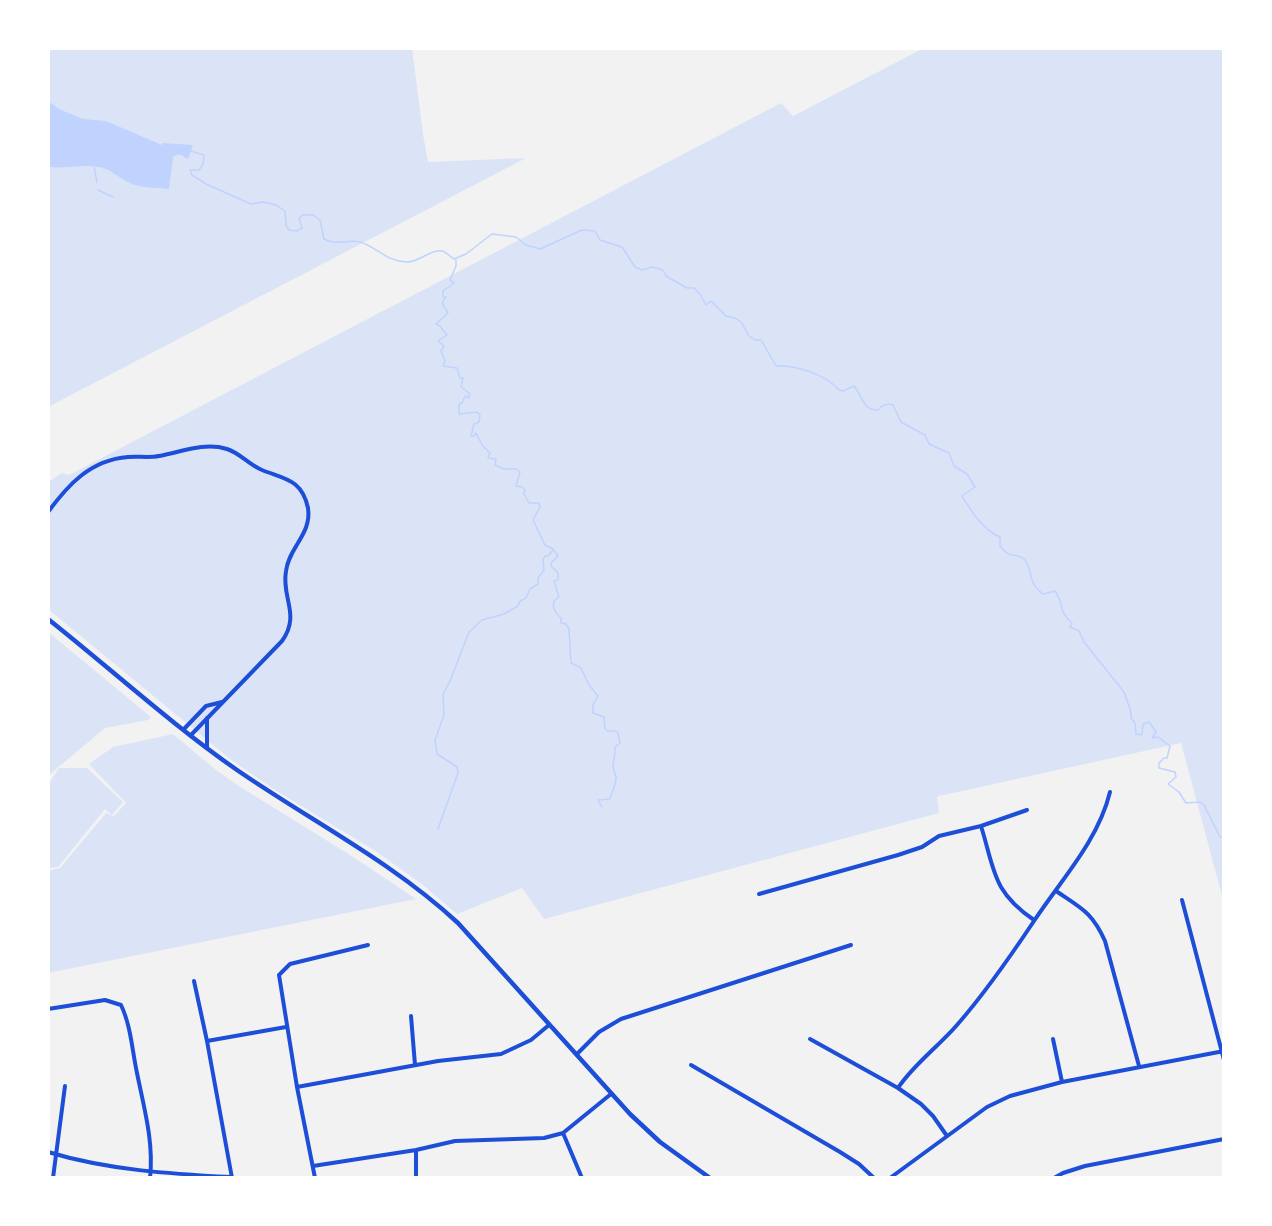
<!DOCTYPE html>
<style>
body{margin:0}
#map{position:relative;width:1272px;height:1226px;overflow:hidden;background:#f2f2f2;font-family:"Asap Condensed",sans-serif}
canvas{display:block}
.frame{position:absolute;inset:0;border:50px solid #fff;pointer-events:none}
</style>
<div id="map">
<canvas width="1272" height="1226"></canvas>
<div class="frame"></div>
</div>
<script>
const context = document.querySelector('canvas').getContext('2d');
context.lineJoin = 'round';
function fill(path, color) { context.fillStyle = color; context.fill(path, 'evenodd'); }
function trace(path, color, width, dash) { context.strokeStyle = color; context.lineWidth = width; context.lineCap = dash ? 'butt' : 'round'; context.setLineDash(dash || []); context.stroke(path); }
const green = new Path2D(`
 M48 48H412L423 134 428 162 526 158 48 407Z
 M924 48H1224V903L1181 743 939 796 937 797 939 813 544 919 522 888 457 914 423 885 377 852 275 790 230 759 48 609V482L62 473 69 475 781 103 793 116Z
 M48 632 151 717 148 720 105 728 48 776Z
 M173 734 216 770 242 788 347 853 416 899 48 973V871L60 868 106 813 114 816 126 803 89 764 113 747Z
 M59 768H87L123 802 112 815 105 809 58 867 48 868V785Z`);
const water = new Path2D(`
 M48 101 59 109 83 119 106 121 162 145V143L193 145 188 159 179 154 173 157 169 189C156 187 140 189 128 182 117 177 111 169 99 167 83 164 65 169 48 167Z`);
const stream = new Path2D(`
 M191 151 204 155 203 164 199 170H190L192 175 206 184 251 204 263 202 276 205 285 211 286 225 289 230 297 231 302 228 299 218 303 215H313L320 220 324 239C336 246 348 239 360 242 375 246 387 262 407 262 419 262 431 249 442 251 447 252 450 257 454 259L466 254 492 234 516 237 526 245 540 249 582 230 595 231 600 240 622 247 635 267 642 270 652 267 663 270 666 276 687 288H694L700 294 706 305 711 301 726 316 735 318 741 322 749 336 755 340H761L776 366C796 365 825 374 839 390L843 391 854 386C863 396 862 410 878 410 882 405 887 403 893 405L901 422 925 435 929 444 949 453 954 466 967 474 975 487 962 496C972 512 982 529 1000 537V546C1002 548 1004 551 1007 553 1013 557 1020 554 1025 560 1034 572 1026 581 1043 594L1055 591C1064 604 1058 611 1072 623L1070 627 1079 631 1084 642 1124 692 1131 712V718L1135 723 1136 734 1142 735 1143 724 1149 722 1156 732 1152 738 1158 737 1170 746 1167 758H1164L1159 763V768L1175 772 1176 777 1168 784 1179 792 1186 803 1200 802 1204 805 1220 837 1224 838
 M94 166 97 182
 M98 190 113 197
 M456 260V266L450 280 454 283 443 291V297H446L442 303 448 313 436 324 440 326 447 335 438 341 444 346 441 351 445 361 443 366 457 368 460 378H463L461 387 469 393V398L465 396 462 403 459 404V414L477 412 480 415 479 422 474 424 471 436H474L476 433 482 445 490 453 488 458 496 459 495 465 504 469H516L520 472 516 486 522 487 525 490 524 494 529 503H539L540 507 533 520 545 545 553 549 558 556 551 563V566L558 573V580L554 581 559 597 554 601C552 608 556 614 561 618V623L566 624 569 629 571 663 581 668 589 685 598 696 593 705V713L604 717 605 729 608 731H615L618 733 620 743 615 747C616 755 613 759 613 766 613 770 615 773 616 776 617 784 611 793 610 799L598 800 602 807
 M438 829 458 773 457 767 437 754 435 740 444 715 443 694 450 681 469 632 482 620 504 614 518 606 520 601 526 598 530 589 538 584V578L544 570 543 560 545 556H548L553 550`);
const minor = new Path2D(`
 M48 512C68 485 90 460 128 457 138 456 149 458 159 456 181 452 204 442 227 449 240 453 249 465 262 470 284 479 302 479 308 508 312 534 289 547 286 571 281 598 301 614 282 641L191 735
 M184 729 206 706 222 702
 M207 747V718
 M981 826C995 871 992 891 1034 920
 M1056 891C1081 908 1092 912 1105 941L1139 1066
 M759 894 898 855 922 847 939 836 981 826 1027 810
 M1182 900 1224 1060
 M194 981 207 1041 232 1178
 M48 1009 105 1000 121 1005C131 1026 132 1050 137 1073 144 1108 154 1142 150 1178
 M411 1016 415 1065
 M810 1039 898 1088 921 1104 933 1116 947 1136
 M1053 1039 1062 1082
 M207 1041 286 1027
 M577 1054 599 1032 621 1019 851 945
 M691 1065 840 1152 859 1164 874 1178
 M297 1087 438 1061 501 1054 531 1040 549 1025
 M898 1088C914 1064 938 1047 957 1025 986 992 1010 957 1034 921 1061 880 1098 841 1110 792
 M563 1133 582 1178
 M48 1152C108 1170 170 1174 232 1177
 M313 1166 416 1150 455 1141 544 1138 563 1133 611 1094
 M53 1178 65 1086
 M315 1178 297 1087 279 975 290 964 368 945
 M416 1178V1150
 M890 1178 987 1107 1010 1096 1062 1082 1224 1051
 M1054 1178 1063 1173 1085 1166 1224 1139`);
const tertiary = new Path2D(`
 M48 619C111 669 171 724 237 770 311 821 391 861 458 923L630 1114 660 1142 710 1178`);
fill(green, '#dbe4f7');
fill(water, '#bfd3fe');
trace(stream, '#bfd3fe', 1.5);
trace(minor, '#1d4ed8', 4);
trace(tertiary, '#1d4ed8', 4.5);
</script>
